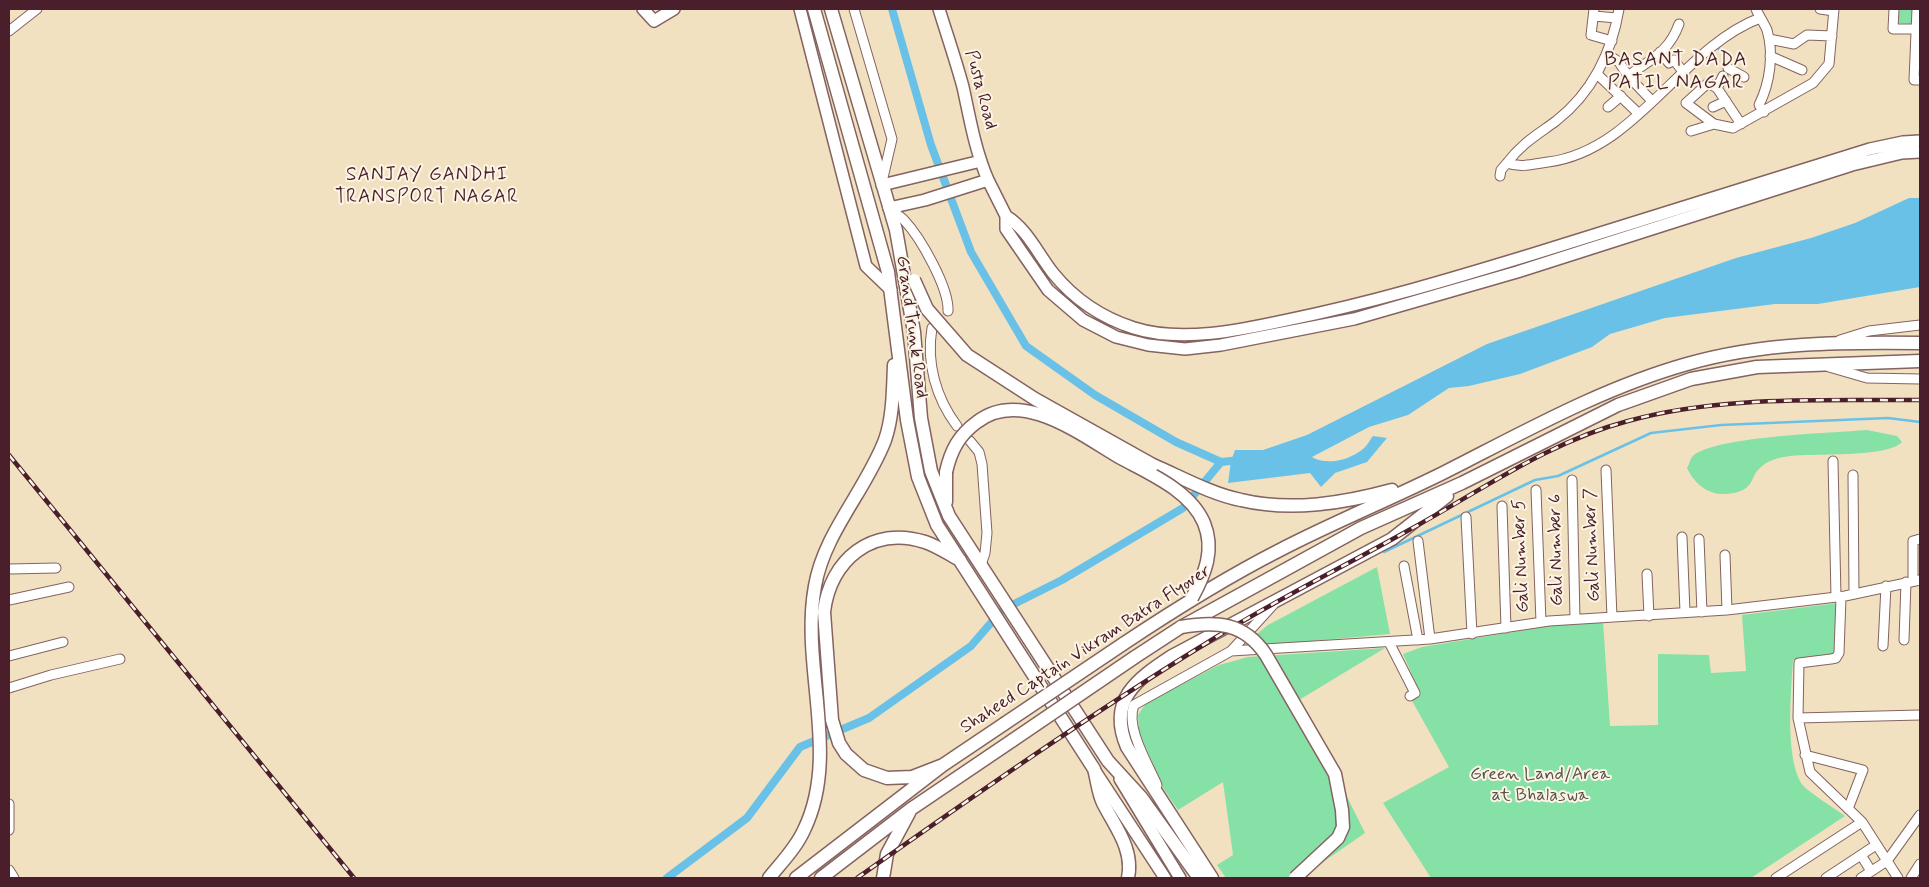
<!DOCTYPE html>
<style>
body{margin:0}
#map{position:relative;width:1929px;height:887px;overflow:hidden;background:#f1e1c1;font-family:Mynerve,sans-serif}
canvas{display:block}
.frame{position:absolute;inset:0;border:10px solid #4a1f2b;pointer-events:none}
</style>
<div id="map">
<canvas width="1929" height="887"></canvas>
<div class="frame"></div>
</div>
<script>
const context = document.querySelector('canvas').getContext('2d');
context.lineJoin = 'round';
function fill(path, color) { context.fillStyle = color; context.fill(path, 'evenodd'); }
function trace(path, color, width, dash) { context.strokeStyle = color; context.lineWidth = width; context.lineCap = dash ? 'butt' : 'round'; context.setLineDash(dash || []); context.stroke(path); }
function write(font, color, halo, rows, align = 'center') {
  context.font = font + ' Mynerve,sans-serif'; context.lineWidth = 4; context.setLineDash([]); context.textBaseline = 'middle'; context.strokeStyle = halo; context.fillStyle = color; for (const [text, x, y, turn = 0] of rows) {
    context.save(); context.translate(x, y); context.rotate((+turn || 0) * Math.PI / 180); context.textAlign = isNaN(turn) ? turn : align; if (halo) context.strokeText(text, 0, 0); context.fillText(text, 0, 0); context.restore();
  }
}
const green = new Path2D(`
 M1899 9H1914L1913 24 1898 23Z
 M1867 430 1897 436 1902 442C1887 458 1815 453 1790 456 1778 458 1767 460 1759 469 1754 473 1753 481 1749 485 1743 493 1730 494 1721 494 1705 493 1693 481 1687 468 1689 465 1690 460 1692 457 1711 436 1835 433 1867 430Z
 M1377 567 1390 634 1268 645 1257 634 1268 625Z
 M1838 603 1837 638 1833 654 1793 660C1791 692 1785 755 1801 783 1806 791 1836 809 1845 816L1751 878H1431L1383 803 1449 767 1411 699 1419 691 1403 654 1422 647 1574 622 1603 621 1610 726 1658 725V654L1709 655 1711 673 1746 671 1742 615Z
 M1385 648 1299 700 1365 833 1300 878H1226L1217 865 1233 855 1223 782 1178 810 1163 788 1139 732 1138 715 1146 703 1219 665 1248 657Z`);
const water = new Path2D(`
 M1909 198H1920V287L1818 304H1775L1665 318 1610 334 1592 347 1520 374 1469 386 1449 388 1408 415 1369 427 1312 457C1326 466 1350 460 1363 449 1367 446 1370 440 1373 436L1387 438 1367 462 1335 473 1321 487 1310 473 1228 483 1231 461 1235 450H1263L1307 435 1487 344 1736 258 1811 238 1855 223Z`);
const stream = new Path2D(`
 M1716 46 1722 52
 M1384 552 1535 480 1558 476 1651 433 1721 425 1888 418 1920 422`);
const canal = new Path2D(`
 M892 9 931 145 971 252 1026 346 1095 395 1176 442 1221 462
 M667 878 747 818 800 747 869 718 971 646 1002 610 1062 580 1183 508 1221 462 1241 460`);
const minor = new Path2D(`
 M854 9 892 139 882 182
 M1594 9 1591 35 1612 41
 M1756 9C1759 16 1764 23 1767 30 1774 54 1770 83 1759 105L1764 112
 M1820 9 1834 11
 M1894 9 1893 29H1920
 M1917 9 1914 80H1920
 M1594 16 1617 18
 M9 31 37 9
 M1769 39 1794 44 1807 35 1832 36
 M1660 52 1669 63 1674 60 1684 73
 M1607 54 1619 62 1628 76 1652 101
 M1770 56 1802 70
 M1728 68 1744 77
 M1597 74 1638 113
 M1628 76C1651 59 1669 52 1679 24
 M1723 76 1717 88 1741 124
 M1608 107 1621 96
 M1713 107 1726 101
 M1714 124 1686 103 1708 83 1717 88
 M1691 131 1714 124 1733 128 1813 83 1829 64 1834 9
 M1507 163C1522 143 1537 135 1556 121 1592 93 1612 52 1619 9
 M1500 176 1501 170 1507 163C1521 168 1534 164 1548 162 1636 151 1681 48 1760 18
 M889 208C894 212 900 216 904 220 921 238 949 288 948 311
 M932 328C926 363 936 398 957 426
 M1840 340 1869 331 1920 325
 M1829 367 1867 378 1920 379
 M970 441 979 452 982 464 987 533 985 553 981 565
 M1833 461 1836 597
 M1606 470 1612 617
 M1853 475 1854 594
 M1572 480 1575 619
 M1536 490 1541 622
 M1502 506 1506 628
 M1466 517 1472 634
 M1682 537 1685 612
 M1699 539 1702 612
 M1418 541 1430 639
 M1725 555 1727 610
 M1404 566 1418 640
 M9 569 56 568
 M1647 574 1649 616
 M1913 580V541L1920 539
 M1841 597 1839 653 1836 658 1831 659 1799 663 1798 718 1810 772 1862 822
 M9 600 69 587
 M1904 640 1906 582
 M1389 642 1415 693 1410 696
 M1883 646 1886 586
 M1231 651 1430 639 1549 621 1727 610 1845 596 1920 580
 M9 656 63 642
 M9 688 51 675 120 659
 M1798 718 1920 715
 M1805 755 1863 770 1848 809
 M1157 785C1148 764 1125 727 1134 705L1231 651 1273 605
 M9 804V830
 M1861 855 1871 871
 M9 870 14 878
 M1776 878 1862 822 1898 878
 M1826 878 1876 845
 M1861 878 1887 861 1920 815
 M1911 878 1920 864`);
const major = new Path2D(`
 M643 9 654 21 674 9
 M800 9 866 266 891 290
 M939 9C947 35 956 61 963 87 970 119 975 150 988 180
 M882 185 981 161
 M889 208 925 200 988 180 1006 216V229L1048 290 1083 320 1116 337 1148 345 1185 349 1221 345 1354 319 1517 272 1852 165 1902 153 1920 152
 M1006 216C1027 229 1038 254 1053 273 1074 299 1103 318 1134 328 1181 343 1241 330 1287 320 1371 303 1451 279 1533 254 1645 220 1757 185 1870 149L1903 142 1920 141
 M1095 771 1165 878
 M1120 779 1180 878`);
const highway = new Path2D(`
 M814 9 888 272 907 420 918 477 937 525 1094 769C1097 779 1098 793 1103 803 1115 827 1134 849 1128 878
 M831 9 896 230 914 332 921 418 931 471 949 516 1108 761 1141 797 1199 878
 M1153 465C1181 477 1211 494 1241 500 1291 512 1344 503 1392 490
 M946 502V472
 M1123 644C1174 610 1225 578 1280 550 1334 522 1391 499 1445 472 1524 432 1602 388 1687 364 1763 342 1842 342 1920 343
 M1135 657 1181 627 1361 528 1462 483 1618 405 1691 379 1757 367 1920 361
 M943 765 912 777 887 778 864 770 846 754 839 743 832 720 824 612C830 560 872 525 925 542 937 546 949 554 960 560
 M769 878C781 863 796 848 804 830 841 754 800 666 815 586 824 533 866 490 885 440 893 417 893 390 894 365
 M796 878 943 765 1004 724
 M821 878 911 809 1013 740
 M883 878 887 854 909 813
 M1212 878 1127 747C1107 700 1137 679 1172 656L1392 539 1447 496`);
const rail = new Path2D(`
 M9 455 354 878
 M857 878C971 798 1086 717 1205 644 1270 603 1341 568 1409 530 1481 491 1548 442 1628 421 1723 395 1823 401 1920 400`);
const highwayBridge = new Path2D(`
 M914 280 927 309 967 355 1035 399 1153 465
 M946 472C951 450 959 435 977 422 1021 388 1080 434 1119 457 1148 473 1190 490 1204 523 1215 550 1205 574 1192 598
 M1181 627C1216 621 1244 622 1266 655L1335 774 1342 810 1343 827 1338 838 1295 878
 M1004 724 1123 644
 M1013 740 1135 657`);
const streetNames = [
 ["Pusta Road",980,90,75],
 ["Grand Trunk Road",911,327,82],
 ["Gali Number 7",1593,545,-92],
 ["Gali Number 6",1557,550,-91],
 ["Gali Number 5",1522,556,-92],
 ["Shaheed Captain Vikram Batra Flyover",1086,650,-33]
];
const parkNames = [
 ["Green Land/Area",1540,775],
 ["at Bhalaswa",1540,796]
];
const neighbourhoodNames = [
 ["SANJAY GANDHI",427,176],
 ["TRANSPORT NAGAR",427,198]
];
const quarterNames = [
 ["BASANT DADA",1676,61],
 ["PATIL NAGAR",1676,84]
];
fill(green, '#86e1a6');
fill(water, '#6ac1e7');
trace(stream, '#6ac1e7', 2.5);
trace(canal, '#6ac1e7', 8);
trace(minor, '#846360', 11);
trace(major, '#846360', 14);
trace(highway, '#846360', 15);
trace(minor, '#fff', 9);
trace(major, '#fff', 11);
trace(highway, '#fff', 12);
trace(rail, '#4a1f2b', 4.5);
trace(rail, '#fcf5e5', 2.5, [8]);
trace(highwayBridge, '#846360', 15, []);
trace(highwayBridge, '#fff', 12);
write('18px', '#4a1f2b', '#fcf5e5', streetNames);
write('18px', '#59504a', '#fcf5e5', parkNames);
context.letterSpacing = '1px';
write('19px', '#4a1f2b', '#fcf5e5', neighbourhoodNames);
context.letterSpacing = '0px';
context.letterSpacing = '1px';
write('20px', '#4a1f2b', '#fcf5e5', quarterNames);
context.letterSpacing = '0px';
</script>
